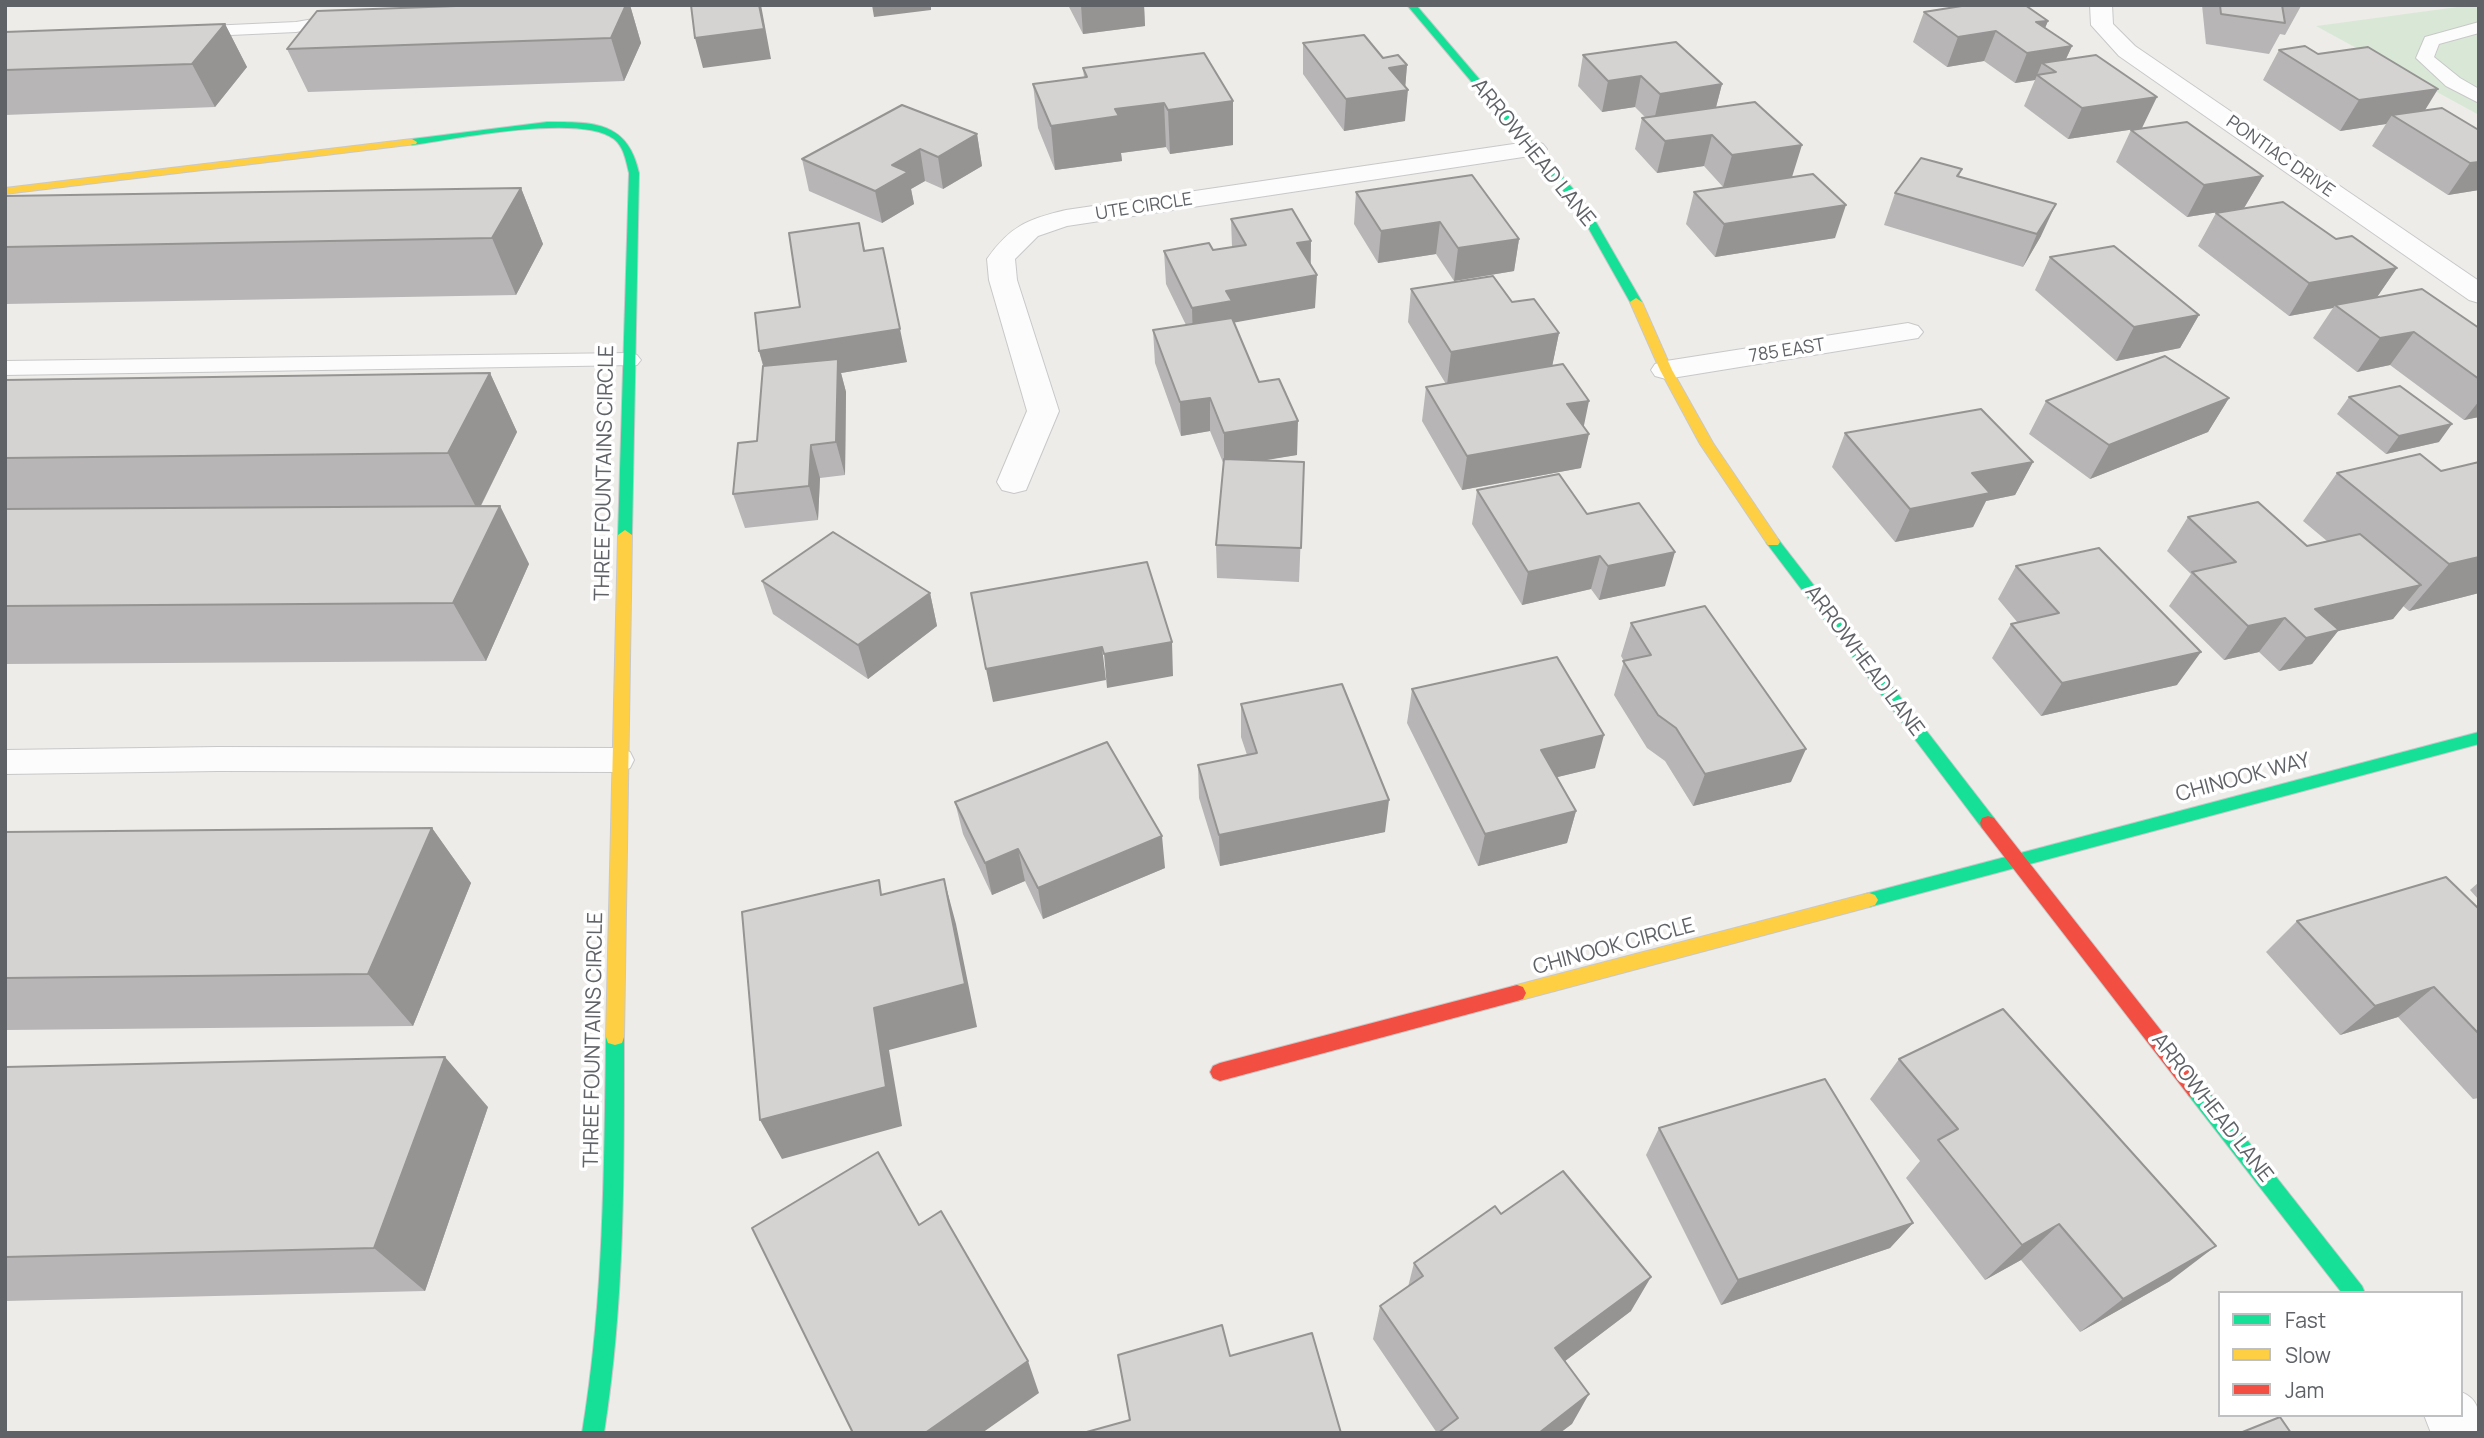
<!DOCTYPE html>
<style>
body{margin:0}
#map{position:relative;width:2484px;height:1438px;overflow:hidden;background:#eeece9;font-family:Manrope,sans-serif}
canvas{display:block}
.frame{position:absolute;inset:0;border:7px solid #5f6266;pointer-events:none}
.legend{position:absolute;left:2218px;top:1291px;width:245px;height:126px;box-sizing:border-box;background:#fff;border:2px solid #bfc0c2;margin:0;padding:9px 12px;list-style:none;font-size:21px;color:#5f6266}
.legend li{display:flex;align-items:center;gap:14px;height:35px}
.legend b{width:35px;border:2px solid #bfc0c2}
</style>
<div id="map">
<canvas width="2484" height="1438"></canvas>
<div class="frame"></div>
<ul class="legend">
<li><b style="height:9px;background:#16e098"></b>Fast</li>
<li><b style="height:9px;background:#ffcf43"></b>Slow</li>
<li><b style="height:9px;background:#f24e42"></b>Jam</li>
</ul>
</div>
<script>
const context = document.querySelector('canvas').getContext('2d');
context.lineJoin = 'round';
function fill(path, color) { context.fillStyle = color; context.fill(path, 'evenodd'); }
function trace(path, color, width, dash) { context.strokeStyle = color; context.lineWidth = width; context.lineCap = dash ? 'butt' : 'round'; context.setLineDash(dash || []); context.stroke(path); }
function write(font, color, halo, rows, align = 'center') {
  context.font = font + ' Manrope,sans-serif'; context.lineWidth = 7; context.setLineDash([]); context.textBaseline = 'middle'; context.strokeStyle = halo; context.fillStyle = color; for (const [text, x, y, turn = 0] of rows) {
    context.save(); context.translate(x, y); context.rotate((+turn || 0) * Math.PI / 180); context.textAlign = isNaN(turn) ? turn : align; if (halo) context.strokeText(text, 0, 0); context.fillText(text, 0, 0); context.restore();
  }
}
const green = new Path2D(`
 M2479 5V115L2316 26 2472 5Z`);
const lane = new Path2D(`
 M343 14 349 15 352 19 349 23 296 32 187 37 178 32 187 27 296 22Z
 M2479 22V33L2439 44 2434 57 2460 78 2479 89V103L2446 86 2416 58 2425 37Z
 M629 353 637 355 641 360 637 365 5 375V361Z
 M218 747 619 748 630 752 634 760 630 768 619 772 218 771 5 774V750Z`);
const street = new Path2D(`
 M2090 5H2112L2113 24 2135 46 2479 281V303L2469 300 2119 56 2091 25Z
 M1534 141 1543 144 1547 149 1543 154 1067 226 1038 236 1015 259 1017 280 1059 411 1026 490 1014 493 1002 490 997 482 1027 411 989 280 987 259C1010 226 1028 219 1066 210Z
 M1908 323 1918 326 1923 332 1918 338 1666 379 1655 376 1651 370 1655 364 1666 361Z
 M2461 1392C2481 1400 2479 1414 2479 1433H2431L2424 1415H2461Z`);
const fast = new Path2D(`
 M1407 5H1416L1585 203 1642 302 1640 305H1632L1630 302 1576 206Z
 M547 122C593 122 628 121 639 173L632 535 625 540 618 535 629 173C626 161 624 147 614 139 580 113 455 139 412 145L407 142 412 139Z
 M1773 537 1778 539 1994 818 1996 823 1994 828H1982L1768 545 1766 542Z
 M2479 732V744L1869 907 1863 905 1860 900 1863 895 1869 893Z
 M615 1029 622 1031 624 1037C624 1170 625 1301 604 1433H582C604 1301 604 1170 606 1037L608 1031Z
 M2196 1081 2203 1084 2362 1286 2365 1293H2342L2189 1096 2186 1090 2189 1084Z`);
const slow = new Path2D(`
 M412 139 417 142 416 144 5 194V188Z
 M1636 298 1642 302 1672 370 1713 443 1778 539 1780 542 1778 545H1768L1700 444 1660 370 1630 302Z
 M625 530 632 535 624 1037 622 1043 615 1045 608 1043 606 1037 618 535Z
 M1869 893 1875 895 1878 900 1875 905 1869 907 1517 1001 1511 999 1508 993 1511 987 1517 985Z`);
const jam = new Path2D(`
 M1988 816 1994 818 2203 1084 2206 1090 2203 1096 2196 1099 2189 1096 1982 828 1980 823 1982 818Z
 M1517 985 1523 987 1526 993 1523 999 1517 1001 1220 1081 1213 1078 1210 1072 1213 1066 1220 1063Z`);
const wall = new Path2D(`
 M484 5H630L641 43 624 81 308 92 287 49Z
 M1068 5H1144L1145 26 1083 34Z
 M2202 5H2312L2301 6 2285 35 2280 34 2269 54 2206 44Z
 M1924 12 2048 21 2045 28 2072 46 2066 59 2142 128 2068 139 2024 106 2035 80 2015 83 1984 61 1947 67 1913 42Z
 M225 24 247 67 215 107 5 115V32Z
 M1303 43 1383 58 1407 65 1405 87V121L1344 131 1303 74Z
 M2279 50 2318 54 2424 110 2477 129 2479 190 2448 195 2372 146 2386 124 2340 131 2263 80Z
 M1204 53 1233 145 1170 154 1166 147 1121 153 1122 161 1055 170 1038 128 1033 84 1084 77 1083 68Z
 M1583 55 1722 84 1716 107 1792 177 1723 187 1704 166 1657 173 1635 149 1642 118 1645 117 1635 107 1602 112 1578 86Z
 M2131 130 2263 176 2244 208 2187 217 2116 162Z
 M977 134 982 166 943 189 925 181 911 189 914 204 882 223 809 191 802 159Z
 M1962 169 1959 176 2041 236 2023 267 1884 225 1895 193Z
 M521 188 543 244 516 295 5 304V196Z
 M1356 192 1519 239 1514 271 1454 281 1436 254 1378 263 1354 224Z
 M1694 192 1835 238 1715 257 1686 224Z
 M2216 213 2397 268 2377 297 2479 328V417L2464 420 2390 365 2357 372 2313 338 2333 308 2289 316 2198 246Z
 M1231 219 1311 241V265L1315 308 1233 322 1259 382 1297 455 1263 460 1304 462 1299 582 1217 578 1216 545 1224 465 1210 431 1181 436 1155 363 1153 330 1186 325 1166 284 1164 251 1213 250 1232 247Z
 M859 223 865 250 907 362 841 373 846 392 845 475 820 478 818 520 745 528 733 494 757 441 763 366 759 351 800 307Z
 M2050 257 2199 315 2180 348 2116 361 2035 290Z
 M1411 289 1512 302 1559 333 1552 366 1583 427 1581 468 1462 490 1422 421 1426 387 1446 384 1408 322Z
 M490 373 517 432 481 506H500L529 564 486 661 5 664V380Z
 M2349 397 2439 442 2386 454 2337 414Z
 M2229 398 2208 432 2090 479 2029 434 2046 401Z
 M1845 433 2033 462 2015 495 1986 501 1973 527 1895 542 1832 467Z
 M2420 454 2479 593 2409 611 2403 606 2393 619 2338 631 2312 664 2279 671 2259 652 2224 660 2169 606 2191 574 2167 551 2188 517 2307 546 2327 541 2303 521 2337 473Z
 M1477 490 1587 514 1665 586 1599 600 1591 589 1522 605 1472 524Z
 M2016 566 2177 685 2041 716 1992 658 2011 624 2018 623 1998 599Z
 M762 581 930 593 937 626 868 679 773 614Z
 M1631 623 1791 782 1693 806 1665 761 1647 748 1614 695 1624 661 1621 656Z
 M1412 689 1595 768 1557 777 1576 811 1567 843 1478 866 1407 723Z
 M1241 704 1385 832 1220 866 1199 798 1198 765 1247 755 1241 737Z
 M955 802 1165 868 1043 919 1025 881 992 895 963 834Z
 M432 828 471 883 413 1026 5 1030V832Z
 M2479 882V900L2470 890Z
 M2479 909V1098L2473 1099 2398 1017 2340 1035 2266 952 2297 921Z
 M1899 1059 2170 1281 2080 1332 2021 1260 1985 1280 1906 1178 1920 1161 1870 1099Z
 M5 1067 488 1107 425 1291 5 1301Z
 M1659 1128 1913 1223 1890 1248 1721 1305 1646 1155Z
 M1501 1214 1631 1311 1565 1361 1572 1424 1437 1433 1373 1339 1380 1306 1408 1287 1414 1263Z`);
const shadedWall = new Path2D(`
 M626 5H630L641 43 624 81 611 38Z
 M759 5H761L771 59 703 68 695 38Z
 M872 5H931V10L874 17Z
 M1081 5H1144L1145 26 1083 34Z
 M1234 5H1251L1234 7Z
 M2048 21 2035 51 2036 22Z
 M225 24 247 67 215 107 192 64Z
 M1996 31 1984 61 1947 67 1958 37Z
 M2072 46 2058 76 2056 72 2042 63 2035 80 2015 83 2027 53Z
 M1407 65 1405 90H1408L1405 121 1344 131 1346 99 1389 68Z
 M1641 76 1635 107 1602 112 1608 81Z
 M1722 84 1714 115 1653 125 1660 94Z
 M2438 89 2419 120 2392 115 2386 124 2340 131 2359 100Z
 M2157 97 2142 128 2068 139 2082 108Z
 M1233 101V145L1170 154 1168 110Z
 M1164 103 1166 147 1121 153 1122 161 1055 170 1051 126 1115 109Z
 M977 134 982 166 943 189 938 157Z
 M1712 135 1704 166 1657 173 1665 141Z
 M1802 145 1792 177 1723 187 1732 155Z
 M920 149 925 181 911 189 914 204 882 223 875 191 892 165Z
 M2479 162V190L2448 195 2470 163Z
 M2263 176 2244 208 2187 217 2204 185Z
 M521 188 543 244 516 295 492 238Z
 M2056 204 2041 236 2023 267 2037 234Z
 M1846 205 1835 238 1715 257 1724 224Z
 M1440 222 1436 254 1378 263 1381 231Z
 M1519 239 1514 271 1454 281 1458 248Z
 M1311 241 1310 273 1297 243Z
 M2397 268 2375 300 2335 305 2333 308 2289 316 2309 283Z
 M1317 275 1315 308 1232 323 1193 341 1192 308 1226 291Z
 M2199 315 2180 348 2116 361 2134 327Z
 M900 329 907 362 841 373 846 392 845 475 836 442 769 384 759 351Z
 M2414 332 2390 365 2357 372 2380 338Z
 M1559 333 1552 367 1447 385 1451 352Z
 M490 373 517 432 478 511 448 453Z
 M1210 398V431L1181 436 1180 402Z
 M2229 398 2208 432 2090 479 2109 445Z
 M1589 401 1582 435 1567 404Z
 M2479 401V417L2464 420Z
 M1298 421 1297 455 1224 467V433Z
 M2452 424 2439 442 2386 454 2399 436Z
 M1589 434 1581 468 1462 490 1467 456Z
 M811 445 820 478 818 520 809 486Z
 M2033 462 2015 495 1986 501 1973 527 1895 542 1910 509 1972 473Z
 M500 506 529 564 486 661 453 603Z
 M1675 552 1665 586 1599 600 1608 566Z
 M1600 556 1591 589 1522 605 1528 572Z
 M2479 557V593L2409 611 2449 564Z
 M2421 585 2393 619 2338 631 2312 664 2279 671 2306 638 2315 609Z
 M930 593 937 626 868 679 858 645Z
 M2285 618 2259 652 2224 660 2248 626Z
 M1172 642 1173 676 1107 688 1104 654Z
 M1102 647 1106 680 993 702 986 669Z
 M2201 652 2177 685 2041 716 2062 683Z
 M1604 735 1595 768 1533 783 1541 750Z
 M1806 749 1791 782 1693 806 1705 774Z
 M1389 800 1385 832 1220 866 1219 835Z
 M1576 811 1567 843 1478 866 1485 834Z
 M432 828 471 883 413 1026 368 974Z
 M1162 836 1165 868 1043 919 1038 888Z
 M1018 849 1025 881 992 895 985 863Z
 M944 879 956 924 977 1027 889 1050 902 1126 782 1159 760 1120 874 1008Z
 M2434 987 2398 1017 2340 1035 2375 1006Z
 M445 1057 488 1107 425 1291 374 1248Z
 M1913 1223 1890 1248 1721 1305 1738 1280Z
 M2059 1224 2021 1260 1985 1280 2022 1245Z
 M2216 1246 2170 1281 2080 1332 2123 1299Z
 M1651 1277 1631 1311 1540 1380 1555 1348Z
 M1028 1361 1039 1393 982 1433H925Z
 M1589 1394 1572 1424 1560 1433H1539Z`);
const building = new Path2D(`
 M484 5H626L611 38 287 49 317 11Z
 M691 5H759L764 29 695 38Z
 M1968 5H2025L2048 21 2036 22 2072 46 2027 53 1996 31 1958 37 1924 12Z
 M2220 5H2282L2285 23 2221 14Z
 M225 24 192 64 5 70V32Z
 M1364 35 1383 58 1398 55 1407 65 1389 68 1408 90 1346 99 1303 43Z
 M1676 42 1722 84 1660 94 1641 76 1608 81 1583 55Z
 M2305 46 2318 54 2368 47 2438 89 2359 100 2279 50Z
 M1204 53 1233 101 1168 110 1164 103 1115 109 1119 116 1051 126 1033 84 1087 77 1083 68Z
 M2096 55 2157 97 2082 108 2037 75 2056 72 2042 63Z
 M1755 102 1802 145 1732 155 1712 135 1665 141 1642 118Z
 M902 105 977 134 938 157 920 149 892 165 908 172 875 191 802 159Z
 M2442 108 2477 129H2479V162L2470 163 2392 115Z
 M2187 122 2263 176 2204 185 2131 130Z
 M1921 158 1962 169 1957 176 2056 204 2037 234 1895 193Z
 M1813 174 1846 205 1724 224 1694 192Z
 M1472 175 1519 239 1458 248 1440 222 1381 231 1356 192Z
 M521 188 492 238 5 247V196Z
 M2283 202 2336 239 2352 236 2397 268 2309 283 2216 213Z
 M1292 209 1311 241 1297 243 1317 275 1226 291 1232 301 1192 308 1164 251 1209 243 1213 250 1246 245 1231 219Z
 M859 223 864 251 883 248 900 329 759 351 755 313 800 307 789 233Z
 M2114 246 2199 315 2134 327 2050 257Z
 M1493 276 1512 302 1534 299 1559 333 1451 352 1411 289Z
 M2422 289 2479 328V379L2414 332 2380 338 2335 305Z
 M1232 318 1259 382 1279 379 1298 421 1224 433 1210 398 1180 402 1153 330Z
 M2165 356 2229 398 2109 445 2046 401Z
 M838 359 836 442 811 445 809 486 733 494 738 443 757 441 763 366Z
 M1563 364 1589 401 1567 404 1589 434 1467 456 1426 387Z
 M490 373 448 453 5 458V380Z
 M2400 386 2452 424 2399 436 2349 397Z
 M1981 409 2033 462 1972 473 1990 493 1910 509 1845 433Z
 M2420 454 2441 471 2479 462V557L2449 564 2337 473Z
 M1224 459 1304 462 1301 548 1216 545Z
 M1559 474 1587 514 1639 503 1675 552 1608 566 1600 556 1528 572 1477 490Z
 M2258 502 2307 546 2360 534 2421 585 2315 609 2339 630 2306 638 2285 618 2248 626 2192 572 2236 562 2188 517Z
 M500 506 453 603 5 606V509Z
 M833 532 930 593 858 645 762 581Z
 M2099 548 2201 652 2062 683 2011 624 2059 613 2016 566Z
 M1147 562 1172 642 1104 654 1102 647 986 669 971 593Z
 M1705 606 1806 749 1705 774 1676 728 1658 715 1623 661 1651 655 1631 623Z
 M1557 657 1604 735 1541 750 1576 811 1485 834 1412 689Z
 M1342 684 1389 800 1219 835 1198 765 1257 753 1241 704Z
 M1107 742 1162 836 1038 888 1018 849 985 863 955 802Z
 M432 828 368 974 5 978V832Z
 M2446 877 2479 909V1034L2434 987 2375 1006 2297 921Z
 M944 879 965 984 874 1008 886 1087 760 1120 742 912 879 880 881 895Z
 M2003 1009 2216 1246 2123 1299 2059 1224 2022 1245 1938 1140 1958 1129 1899 1059Z
 M445 1057 374 1248 5 1257V1067Z
 M1825 1079 1913 1223 1738 1280 1659 1128Z
 M878 1152 919 1225 941 1211 1028 1361 925 1433H853L752 1228Z
 M1563 1171 1651 1277 1555 1348 1589 1394 1539 1433H1438L1458 1418 1380 1306 1423 1276 1414 1263 1495 1206 1501 1214Z
 M1222 1325 1230 1356 1312 1333 1341 1433H1083L1130 1420 1118 1355Z
 M2280 1417 2291 1433H2240Z`);
const farStreetnames = [
 ["PONTIAC DRIVE",2280,157,35],
 ["UTE CIRCLE",1144,207,-9],
 ["785 EAST",1787,351,-9]
];
const streetNames = [
 ["ARROWHEAD LANE",1533,153,51],
 ["THREE FOUNTAINS CIRCLE",605,473,-89],
 ["ARROWHEAD LANE",1864,661,53],
 ["CHINOOK WAY",2243,778,-15],
 ["CHINOOK CIRCLE",1614,947,-15],
 ["THREE FOUNTAINS CIRCLE",594,1040,-89],
 ["ARROWHEAD LANE",2212,1108,52]
];
fill(green, '#d9e8d6');
trace(lane, '#c8c8c9', 2);
trace(street, '#c8c8c9', 2);
trace(fast, '#c8c8c8', 2);
trace(slow, '#c8c8c8', 2);
trace(jam, '#c8c8c8', 2);
fill(lane, '#fcfcfc');
fill(street, '#fcfcfc');
fill(fast, '#16e098');
fill(slow, '#ffcf43');
fill(jam, '#f24e42');
fill(wall, '#b7b5b5');
fill(shadedWall, '#959493');
fill(building, '#d5d3d2');
trace(building, '#959493', 2);
write('18px', '#5f6266', '#fff', farStreetnames);
write('21px', '#5f6266', '#fff', streetNames);
</script>
